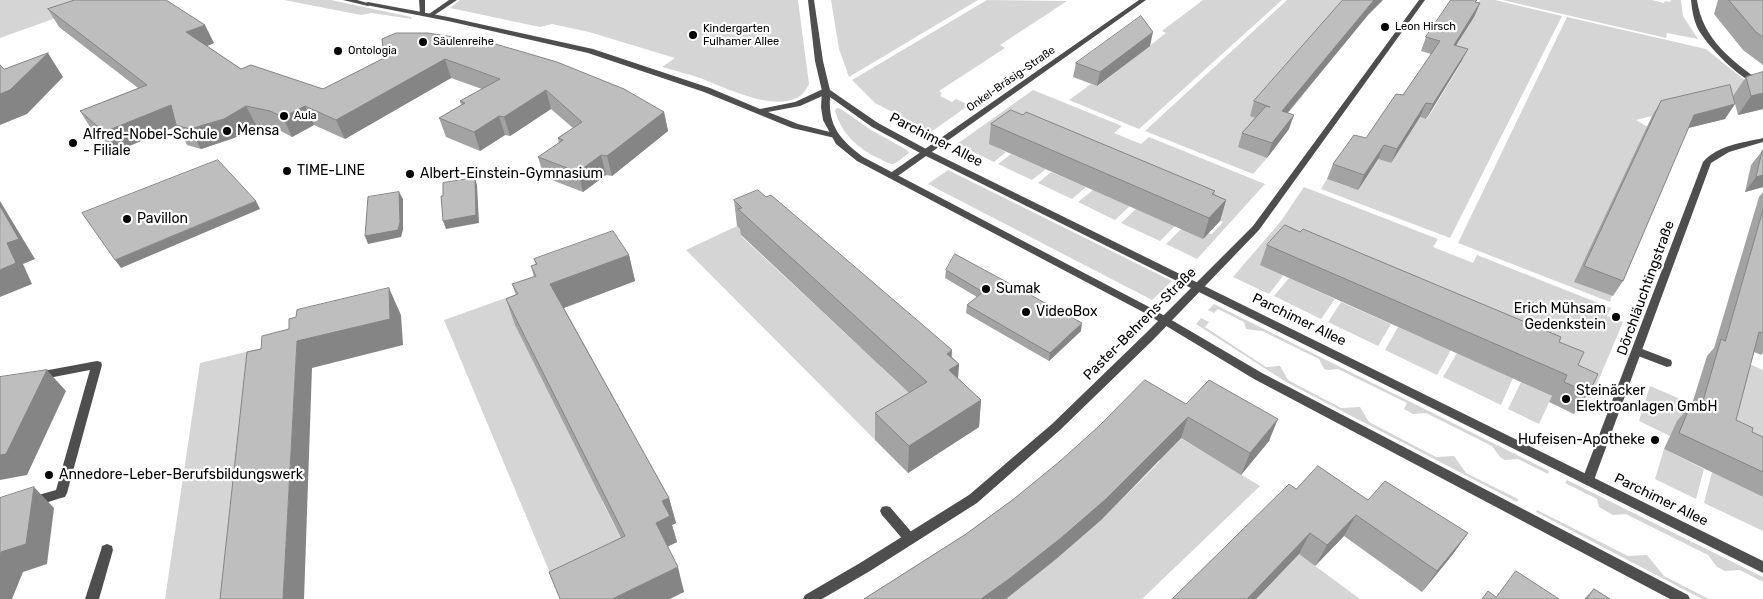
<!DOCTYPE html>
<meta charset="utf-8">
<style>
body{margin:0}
canvas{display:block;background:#fff}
</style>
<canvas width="1763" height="599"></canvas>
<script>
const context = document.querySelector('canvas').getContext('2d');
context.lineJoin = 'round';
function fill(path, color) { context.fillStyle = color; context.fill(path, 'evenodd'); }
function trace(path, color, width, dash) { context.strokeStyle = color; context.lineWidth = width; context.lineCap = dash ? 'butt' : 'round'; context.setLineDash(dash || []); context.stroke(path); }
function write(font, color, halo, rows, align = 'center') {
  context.font = font + ' Rubik,sans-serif'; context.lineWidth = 4.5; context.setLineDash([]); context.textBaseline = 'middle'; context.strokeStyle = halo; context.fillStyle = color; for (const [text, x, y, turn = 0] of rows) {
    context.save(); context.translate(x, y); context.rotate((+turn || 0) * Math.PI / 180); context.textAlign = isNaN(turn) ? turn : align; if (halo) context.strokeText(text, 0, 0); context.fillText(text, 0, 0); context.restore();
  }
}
const green = new Path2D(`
 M0 0H106L0 38Z
 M284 0H331L411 17 412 19 371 13 361 15Z
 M460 0H798L809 84C793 123 725 87 700 78 687 74 675 70 662 67L675 58 589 32 552 24 540 27 450 8Z
 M831 0H978L849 77 839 49Z
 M987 0 1067 1 1000 45 1005 48 939 91 942 93 940 96 952 102 956 99 969 105 931 132 875 103 852 80Z
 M1203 0H1282L1139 129 1069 100 1091 84 1098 86 1166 33 1162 31Z
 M1287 0H1352L1250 115 1261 120 1246 150 1267 158 1253 174 1145 131Z
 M1480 0H1495L1562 16 1450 238 1321 189 1327 179 1349 187 1378 159 1391 163 1420 117 1427 119 1461 63 1448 58 1474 17 1470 16Z
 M1502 0H1652L1664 3 1665 1 1670 2 1671 0H1681L1683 16 1698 39 1667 33 1666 38Z
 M1567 17 1706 49 1747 82 1745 93 1636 120 1661 135 1610 302 1458 243Z
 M1033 90 1122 126 1114 133 1141 144 1149 137 1265 184 1197 259 1166 244 1181 229 1212 234 1223 222 1206 215 990 144 1006 152 994 162 957 144Z
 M837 108 841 109 871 130 907 150 909 153C904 156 898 163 893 164 888 164 882 160 878 158 858 149 840 132 835 110Z
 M1011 154 1046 169 1032 180 998 164Z
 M948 170 1172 281 1152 300 928 184Z
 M1051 172 1086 187 1072 199 1038 183Z
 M1304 187 1438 239 1433 247 1473 263 1477 255 1611 308 1607 316 1623 322 1591 398 1273 244 1263 256 1283 276 1269 294 1233 277 1281 221Z
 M1093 190 1130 206 1115 220 1078 202Z
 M1136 209 1175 226 1160 241 1121 223Z
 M737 226 745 234 741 236 860 347 885 364 881 367 914 398 930 406 875 440 686 250Z
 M1289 278 1335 299 1321 319 1274 296Z
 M542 285 603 503 626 548 560 597 444 320Z
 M1341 302 1391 324 1378 346 1328 322Z
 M1214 304 1549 471 1548 474 1518 459 1505 460 1500 457 1492 446 1426 413 1413 414 1404 409 1407 403 1338 369 1328 370 1324 369 1319 359 1262 331 1246 329 1244 322 1218 309 1214 313 1208 310Z
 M1201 318 1209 322 1205 327 1266 367 1280 366 1288 380 1341 408 1360 407 1369 422 1436 457 1454 456 1466 473 1518 499 1517 502 1286 382 1196 324Z
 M1398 327 1451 350 1437 375 1385 350Z
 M312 336 252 599H165L200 363Z
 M1457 353 1513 378 1501 405 1443 377Z
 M1736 358 1763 370V461L1670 436 1639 421 1650 386 1692 404 1694 400 1727 413Z
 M1521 382 1552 396 1539 424 1508 409Z
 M1172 433 1260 486 1142 599H1006C1060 556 1112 511 1160 461L1152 456Z
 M1664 449 1704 469 1696 499 1655 479Z
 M1712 472 1763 497V531L1704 503Z
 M1567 480 1763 577V582L1740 570 1725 571 1717 567 1708 555 1626 514 1613 515 1599 507 1597 499 1565 483Z
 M1537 510 1628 556 1647 555 1664 576 1709 599H1702L1536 512Z
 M1299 554 1360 599H1256Z`);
const service = new Path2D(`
 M343 0H357L371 4 368 6Z
 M419 0H425V15L420 14Z
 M449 0H457L433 16H429V14Z
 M1637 347 1671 360 1672 363 1671 366 1667 367 1633 354 1632 351 1633 348Z
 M97 361 101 362 102 365 67 493 65 497 61 498 32 507 28 506 26 502 28 498 56 490 90 370 38 380 34 379 33 376 34 373 38 372Z
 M886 506 890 507 914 535 916 539 914 543 910 544 906 543 882 515 880 511 882 507Z
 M107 544 112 546 113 550 99 599H85L101 550 102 546Z`);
const minor = new Path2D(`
 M1139 0H1146L895 178H889L888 176 889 174Z
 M1419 0H1425L1259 230 1154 339 1060 430 977 503 870 571 822 599H803L805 595 860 563 969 495 1052 424 1146 333 1253 226Z
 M1691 0H1697C1703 40 1732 61 1763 83V88C1742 81 1707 47 1697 27 1693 18 1692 9 1691 0Z
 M368 2 448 17 593 49 710 88 760 109 795 102 823 89H829V93L800 106 768 112 798 124 838 134 839 136 835 138 792 128 704 92 588 53 448 21 366 5V3Z
 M1763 138V142L1729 152 1711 163 1594 480 1592 483 1588 485 1584 483 1582 480 1703 162C1718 145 1742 143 1763 138Z`);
const tertiary = new Path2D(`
 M808 0H814L823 61 830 90 878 123 928 150 1763 561V573L922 154 872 127 830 97C828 127 841 140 863 157L1151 308 1262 373 1688 595 1690 599H1670L1254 379 1143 312 857 161 836 144 823 120 821 107 822 91 815 61Z`);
const wall = new Path2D(`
 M1718 0H1763V65L1743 50 1714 14Z
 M1478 3H1480L1474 17 1456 45 1461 62 1426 119 1420 117 1391 163 1378 159 1358 190 1327 179 1333 164 1366 138 1403 95 1431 54 1421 51 1426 37Z
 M48 9 214 43 207 46 241 69 323 89 384 58 382 39 664 112 668 131 612 176 606 175 583 192 544 177 538 157 559 143 558 138 573 128 551 109 510 136 505 135 480 151 446 137 439 118 461 105 460 101 482 89 451 78 345 139 314 125 292 137 279 130 256 125 234 138 201 149 187 145 177 126 117 151 92 130 80 111 138 88 59 27Z
 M1368 15 1288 113 1289 129 1267 158 1238 147 1242 133 1255 118 1250 116 1254 101Z
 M1150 46 1097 86 1073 77 1076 63Z
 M1746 77 1763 109 1738 115 1733 96Z
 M1661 101 1725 119 1688 128 1623 281 1613 296 1574 282 1652 116Z
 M991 124 1215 191 1214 194 1226 200 1220 221 1203 239 989 144Z
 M1762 151 1763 187 1745 192 1751 165Z
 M1763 192V353L1761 355 1754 352 1736 420 1752 432 1763 437V497L1664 449 1677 421 1691 404H1692L1707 356 1714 348 1759 197Z
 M734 200 952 357 959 364 958 379 981 400 979 427 908 473 875 440V413L909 393 741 235 740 229 737 226Z
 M1300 232 1559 342 1578 365 1589 393 1574 414 1549 402 1552 396 1260 265 1267 245Z
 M629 255 635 281 564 308 669 498 676 523 672 525 677 542 668 546 684 592 621 538 515 325 506 299 516 295 512 284 534 277 531 266 536 265 534 259Z
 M946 270 1081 331 1049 361 966 313 967 305 977 297 945 278Z
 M1186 404 1269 441 1241 475 1181 438 1101 520 1056 559 1006 599H864L966 534 1015 498Z
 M1296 489 1368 500 1468 533 1453 554 1422 592 1344 536 1315 566 1299 554 1256 599H1172Z
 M1594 589 1610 599H1584Z`);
const shadedWall = new Path2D(`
 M1374 0H1383L1368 15 1277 125 1282 111Z
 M1480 3 1474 17 1448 58 1454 45Z
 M205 25 214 43 196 50 186 32Z
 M1153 32 1150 46 1097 86 1100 72Z
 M1468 49 1461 62 1426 119 1433 104Z
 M48 53 63 77 27 114 0 125V94Z
 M445 59 451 78 345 139 336 120Z
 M546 90 551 109 510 136 504 117Z
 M1763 93V109L1738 115 1751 96Z
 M1426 103 1420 117 1391 163 1397 149Z
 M1735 104 1725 119 1684 129 1694 115Z
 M171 105 177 126 117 151 104 132Z
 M246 106 256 125 234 138 201 149 190 129Z
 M305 106 314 125 292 137 283 117Z
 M664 112 668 131 612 176 607 156Z
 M1294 115 1289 129 1267 158 1272 143Z
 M499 116 505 135 480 151 474 132Z
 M1384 145 1378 159 1358 190 1364 175Z
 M601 155 606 175 583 192 578 172Z
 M1763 175V187L1745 192 1756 177Z
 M475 178 477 185 479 223 446 229 443 221Z
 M399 192 403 199V230L401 237 368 244 365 236Z
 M1226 200 1220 221 1203 239 1209 218Z
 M0 201 35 259 23 264 32 284 0 297V270L7 243 0 206Z
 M256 201 260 209 121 268 115 260Z
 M629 255 635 281 558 310 550 284Z
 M389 288 401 315 403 345 312 368 304 599H283L297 341Z
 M1082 323 1081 331 1049 361 1050 353Z
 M952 350 951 369 959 364 957 390 947 397V354Z
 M47 370 66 391 27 475 0 480V455Z
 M981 400 979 427 908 473 909 446Z
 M1188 417 1181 438 1101 520 1056 559 1006 599H981Z
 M1278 419 1269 441 1241 475 1250 453Z
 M34 487 54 508 47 564 23 572 12 599H0V554Z
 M669 498 676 523 672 525 677 542 663 549 656 523 662 501Z
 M1356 515 1344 536 1315 566 1327 545Z
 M1310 533 1299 554 1256 599H1247Z
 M1468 533 1453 554 1422 592 1437 571Z
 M678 567 684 592 670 599H612Z`);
const building = new Path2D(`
 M75 0H166L205 25 186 32 241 69 251 65 323 89 384 58 382 39 396 33H428L492 43 557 62 624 89 664 112 607 156 601 155 578 172 538 157 563 140 558 138 582 122 546 90 504 117 499 116 474 132 439 118 465 103 460 101 500 79 445 59 336 120 305 106 283 117 270 111 246 106 224 119 190 129 176 125 171 105 104 132 80 111 147 85 48 9Z
 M1343 0H1374L1282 111 1294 115 1272 143 1242 133 1266 106 1270 107 1254 101Z
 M1451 0H1477L1475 2 1480 3 1454 45 1468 49 1433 104 1426 103 1397 149 1384 145 1364 175 1333 164 1354 135 1366 138 1396 94 1403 95 1440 41 1426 37Z
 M1729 0H1763V37L1756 32Z
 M1141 16 1153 32 1100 72 1076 63Z
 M48 53 10 90 0 94V65L4 69Z
 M1763 72V93L1751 96 1746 77Z
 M1730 85 1735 104 1694 115 1623 281 1584 266 1661 101Z
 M1011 110 1023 115 1026 112 1215 191 1212 194 1226 200 1209 218 991 124Z
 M1763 150V175L1756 177 1762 151Z
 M218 160 256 201 115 260 82 213Z
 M475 178 476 215 443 221 441 196H443V183Z
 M758 190 766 197 771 195 952 350 947 354 959 364 949 370 981 400 909 446 875 413 927 382 738 209 742 208 734 200Z
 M399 192 400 222 398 230 365 236 368 197Z
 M0 206 19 239 7 243 16 263 0 270Z
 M1763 210V333L1759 332 1736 420 1753 428 1752 432 1763 437V472L1679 433 1691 404 1701 408 1721 339 1725 341Z
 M1285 225 1300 232 1303 229 1561 337 1559 342 1584 352 1578 365 1598 374 1589 393 1564 382 1567 375 1267 245Z
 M613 231 629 255 550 284 669 498 662 501 670 516 656 523 678 567 612 599H560L549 572 625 536 506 299 518 294 512 284 536 276 531 266 537 264 534 259Z
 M955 254 1082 323 1050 353 967 305 983 292 946 270Z
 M389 288 390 319 297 341 283 599H220L247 352 261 349 262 336 289 329V319L296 317 297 310Z
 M47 370 6 454 0 455V377Z
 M1145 380 1186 404 1209 380 1278 419 1250 453 1188 417 1106 499 1061 538 1009 579 981 599H864L966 534 1015 498 1059 462 1098 427Z
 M1318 466 1368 500 1385 481 1468 533 1437 571 1356 515 1327 545 1310 533 1247 599H1172L1289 484 1296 489Z
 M34 487 26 544 1 552 0 554V498Z
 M1516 571 1559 599H1482L1488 591 1496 597Z
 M1594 589 1610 599H1587Z`);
const markers = [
 [1385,27,5,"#000"],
 [693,35,5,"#000"],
 [423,42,5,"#000"],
 [338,51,5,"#000"],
 [284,116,5,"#000"],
 [227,131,5,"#000"],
 [73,143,5,"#000"],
 [287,171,5,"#000"],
 [410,174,5,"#000"],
 [127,219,5,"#000"],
 [986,289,5,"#000"],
 [1026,312,5,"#000"],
 [1616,317,5,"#000"],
 [1566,399,5,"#000"],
 [1655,440,5,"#000"],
 [49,475,5,"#000"]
];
const farPoinames = [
 ["Leon Hirsch",1395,27],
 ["Kindergarten",703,29],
 ["Fulhamer Allee",703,42],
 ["Säulenreihe",433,42],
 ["Ontologia",348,51],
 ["Aula",294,116]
];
const farStreetnames = [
 ["Onkel-Bräsig-Straße",1011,79,-35]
];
const poiNames = [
 ["Mensa",237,131],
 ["Alfred-Nobel-Schule",83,135],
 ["- Filiale",83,151],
 ["TIME-LINE",297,171],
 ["Albert-Einstein-Gymnasium",420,174],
 ["Pavillon",137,219],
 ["Sumak",996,289],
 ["Erich Mühsam",1606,309,"right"],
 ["Gedenkstein",1606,325,"right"],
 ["VideoBox",1036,312],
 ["Steinäcker",1576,391],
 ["Elektroanlagen GmbH",1576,407],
 ["Hufeisen-Apotheke",1645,440,"right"],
 ["Annedore-Leber-Berufsbildungswerk",59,475]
];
const streetNames = [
 ["Parchimer Allee",936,140,27],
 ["Dörchläuchtingstraße",1646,288,-70],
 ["Parchimer Allee",1299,320,26],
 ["Paster-Behrens-Straße",1140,324,-45],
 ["Parchimer Allee",1661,500,26]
];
fill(green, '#d5d5d5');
fill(service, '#4e4e4e');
fill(minor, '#4e4e4e');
fill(tertiary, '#4e4e4e');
fill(wall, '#a3a3a3');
fill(shadedWall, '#858585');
fill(building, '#bebebe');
trace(building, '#858585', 1);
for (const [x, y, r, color] of markers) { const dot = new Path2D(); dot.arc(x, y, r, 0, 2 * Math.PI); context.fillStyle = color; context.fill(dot); trace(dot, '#fff', 2); }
write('11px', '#000', '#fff', farPoinames, 'left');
write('11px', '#000', '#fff', farStreetnames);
write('14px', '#000', '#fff', poiNames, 'left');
write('14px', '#000', '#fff', streetNames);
</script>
